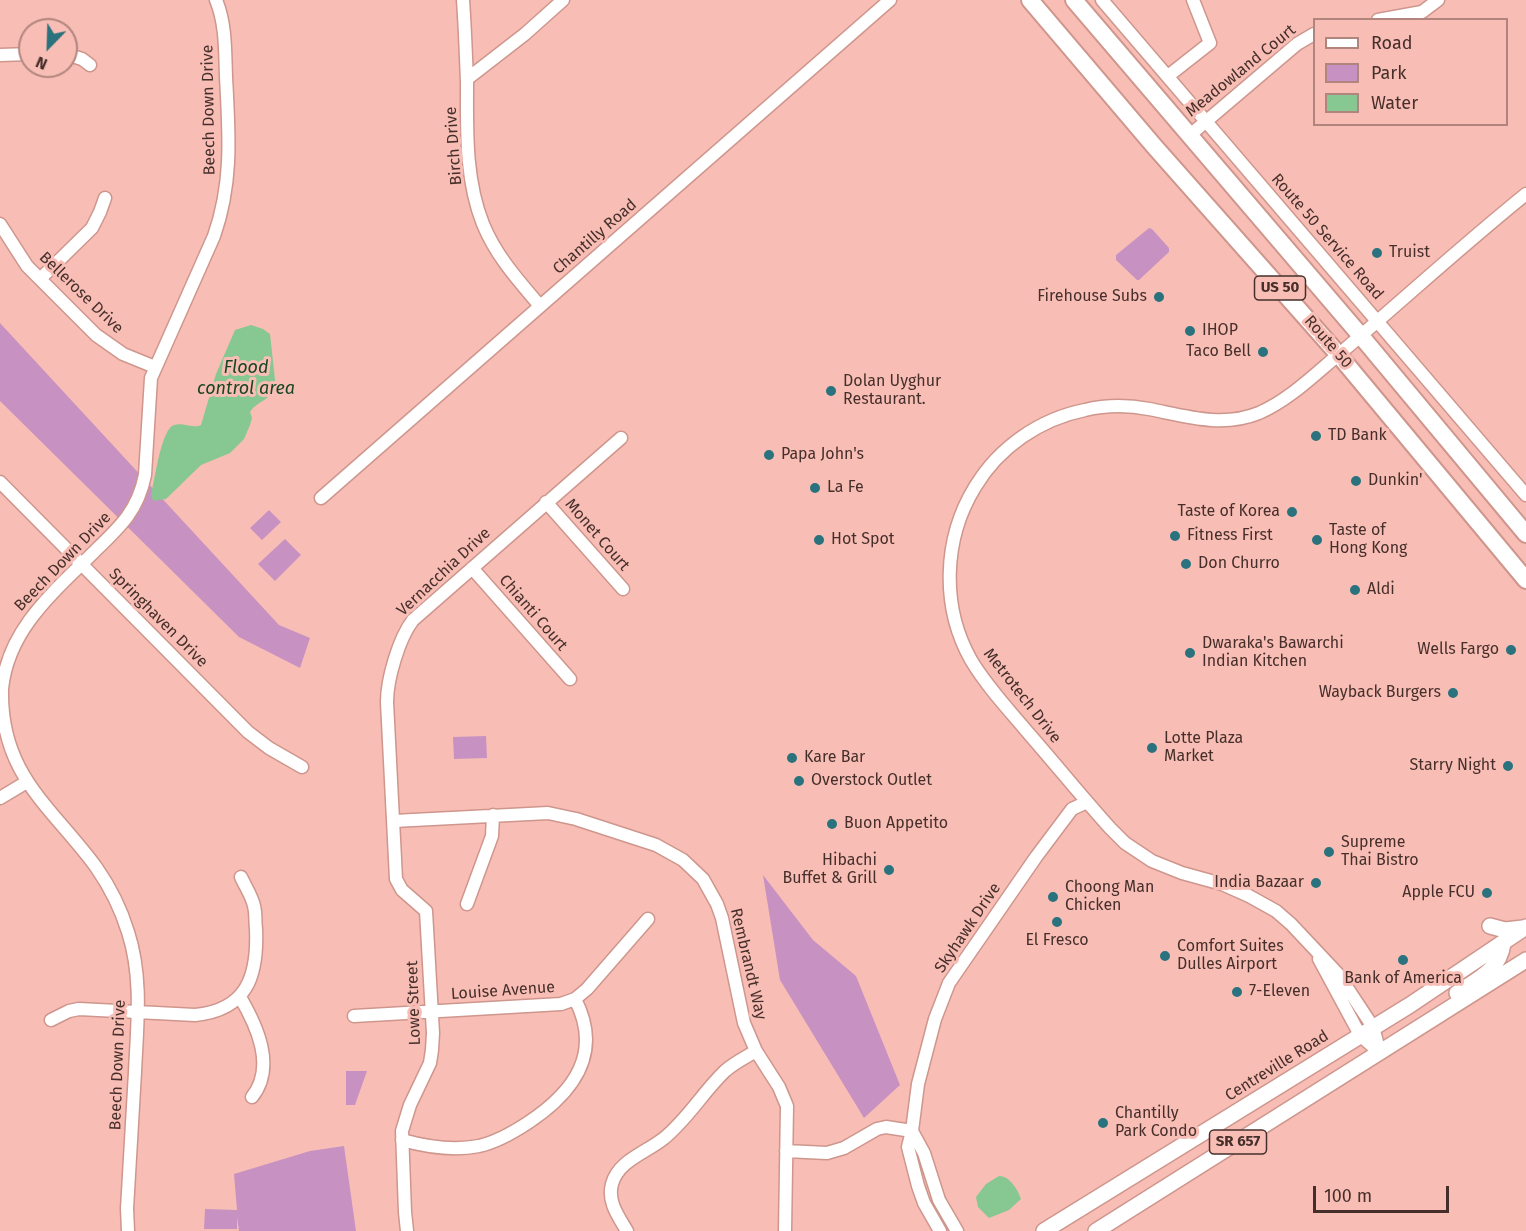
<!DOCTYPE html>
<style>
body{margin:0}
#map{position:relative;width:1526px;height:1231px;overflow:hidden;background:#f8beb5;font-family:"Fira Sans",sans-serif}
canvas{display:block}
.legend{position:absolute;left:1313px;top:18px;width:195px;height:108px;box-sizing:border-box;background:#f8beb5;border:2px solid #b1857e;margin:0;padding:8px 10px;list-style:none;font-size:18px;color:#462f2b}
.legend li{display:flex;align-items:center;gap:12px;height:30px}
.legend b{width:30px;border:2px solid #b1857e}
.north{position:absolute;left:18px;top:18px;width:60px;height:60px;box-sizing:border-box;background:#f8beb5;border:2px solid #b1857e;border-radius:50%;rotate:203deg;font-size:16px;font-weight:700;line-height:24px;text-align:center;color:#462f2b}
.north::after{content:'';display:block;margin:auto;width:21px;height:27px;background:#2a727d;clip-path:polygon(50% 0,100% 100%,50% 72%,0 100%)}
.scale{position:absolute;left:1313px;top:1186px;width:136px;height:27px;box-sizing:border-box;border:3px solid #462f2b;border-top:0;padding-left:8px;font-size:18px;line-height:21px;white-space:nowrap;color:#462f2b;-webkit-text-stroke:4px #f8beb5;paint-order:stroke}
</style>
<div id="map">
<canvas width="1526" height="1231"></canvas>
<ul class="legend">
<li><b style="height:8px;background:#fff"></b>Road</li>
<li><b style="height:16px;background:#c792c2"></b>Park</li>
<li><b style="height:16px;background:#86c792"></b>Water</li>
</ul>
<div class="north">N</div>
<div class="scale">100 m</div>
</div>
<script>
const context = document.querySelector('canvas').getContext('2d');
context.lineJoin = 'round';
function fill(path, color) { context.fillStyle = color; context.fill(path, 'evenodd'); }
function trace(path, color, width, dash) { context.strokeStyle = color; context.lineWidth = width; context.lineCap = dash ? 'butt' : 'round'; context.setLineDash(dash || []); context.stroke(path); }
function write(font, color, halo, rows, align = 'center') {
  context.font = font + ' "Fira Sans",sans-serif'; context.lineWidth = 6; context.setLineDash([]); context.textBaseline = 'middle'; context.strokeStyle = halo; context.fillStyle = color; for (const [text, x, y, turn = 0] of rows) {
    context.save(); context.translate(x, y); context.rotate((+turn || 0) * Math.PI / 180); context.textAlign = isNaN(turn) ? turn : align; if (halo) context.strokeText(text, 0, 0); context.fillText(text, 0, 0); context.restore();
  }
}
const green = new Path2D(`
 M1149 228 1152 229 1169 248V252L1139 280H1137L1116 260V255Z
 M0 323 279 625 310 638 300 668 239 637 0 401Z
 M269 510 281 522 262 540 250 528Z
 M285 539 301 555 275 581 258 564Z
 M486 736 487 758 454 759 453 737Z
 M763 875 813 940 856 976 900 1085 864 1118 780 980Z
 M346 1071H367L355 1105H346Z
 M344 1146 356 1231H239L237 1217V1229H204L205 1209 237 1210 234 1174 310 1151Z`);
const water = new Path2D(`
 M251 325 263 329 270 334 276 389C269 400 256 402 250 412L252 418 250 425 244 439 230 453 201 465 166 499 153 501 151 494C155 480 161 429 174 425 183 422 193 429 201 425L216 374 235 330Z
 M999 1176C1010 1176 1018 1190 1021 1199L1009 1210 989 1218 978 1207 976 1197 986 1184Z`);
const minor = new Path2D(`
 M463 0C465 28 466 55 467 83 467 130 465 179 483 224 496 256 518 280 540 306
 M1102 0 1526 495
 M1378 20 1422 12 1438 0
 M66 54 82 59 90 65
 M0 55 30 54
 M1168 76 1210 43 1193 0
 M467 79 525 34 563 0
 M1190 135 1297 44 1314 34
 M0 224 27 266 96 335 123 354 155 367
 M40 279 92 228 100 212 105 198
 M0 482 248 732 269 748 302 767
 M321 498 890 0
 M546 502 623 589
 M472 568 570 679
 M0 798 25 783
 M394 821 548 813 576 819 656 845 683 860 703 879 717 904 722 918 744 1023 756 1051 779 1087 787 1106 785 1231
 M467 904 492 836 493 815
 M1319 959 1360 1035 1380 1053
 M240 997C257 1026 276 1067 252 1097
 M354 1016 561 1004 575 999 587 989 648 919
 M51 1020 69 1011 79 1009 195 1015C247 1010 258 976 256 929 255 922 256 913 254 906 252 896 245 886 241 877
 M1380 1053 1373 1027 1338 974 1291 924 1276 911 1249 896 1222 884 1182 873 1152 861 1125 843 1110 828C1083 798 1057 766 1030 735 1010 711 987 687 971 660 941 607 943 539 975 487 999 447 1040 419 1085 410 1106 405 1128 405 1149 409 1185 416 1222 428 1259 413 1291 399 1317 372 1344 350 1405 298 1464 244 1526 194
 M912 1131 924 1153 939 1200 957 1231
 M402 1140C427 1147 453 1151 479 1146 497 1142 514 1132 529 1122 574 1092 603 1053 575 999
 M786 1151 827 1153 844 1148 877 1129 886 1127 912 1131
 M128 1231 127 1208C130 1163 132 1118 135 1072 137 1026 143 978 128 932 121 909 110 887 96 867 52 807 0 775 2 689 8 628 56 590 96 550 121 526 138 510 145 475L151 378 214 236C233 182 229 134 226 77 225 51 226 24 216 0
 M407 1231 405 1212 402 1131 410 1105 430 1063 432 1050 433 1033 426 911 402 890 396 879 387 702C387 679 399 638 413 620L621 438
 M627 1231C619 1217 607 1202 612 1184 618 1161 645 1153 663 1139 687 1120 703 1092 725 1071 734 1063 746 1057 756 1051
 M940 1231 924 1203 918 1186 908 1147 912 1131 918 1084 935 1019 949 983 1036 857 1072 809 1087 802`);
const major = new Path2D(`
 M1490 926 1505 930 1523 928
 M1457 993C1478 979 1499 971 1503 944
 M1044 1231 1410 1005 1526 927
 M1096 1231 1526 960`);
const highway = new Path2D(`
 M1030 0 1154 146 1338 354 1526 580
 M1074 0 1361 336 1526 534`);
const markers = [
 [1377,253,6,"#2a727d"],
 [1159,297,6,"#2a727d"],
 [1190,331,6,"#2a727d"],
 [1263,352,6,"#2a727d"],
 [831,391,6,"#2a727d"],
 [1316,436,6,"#2a727d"],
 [769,455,6,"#2a727d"],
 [1356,481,6,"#2a727d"],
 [815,488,6,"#2a727d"],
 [1292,512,6,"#2a727d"],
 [1175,536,6,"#2a727d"],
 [819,540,6,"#2a727d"],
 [1317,540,6,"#2a727d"],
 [1186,564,6,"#2a727d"],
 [1355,590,6,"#2a727d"],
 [1511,650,6,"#2a727d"],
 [1190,653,6,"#2a727d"],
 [1453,693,6,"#2a727d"],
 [1152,748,6,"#2a727d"],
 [792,758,6,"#2a727d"],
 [1508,766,6,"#2a727d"],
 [799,781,6,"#2a727d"],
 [832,824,6,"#2a727d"],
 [1329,852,6,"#2a727d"],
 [889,870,6,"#2a727d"],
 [1316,883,6,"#2a727d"],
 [1487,893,6,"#2a727d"],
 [1053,897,6,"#2a727d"],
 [1057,922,6,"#2a727d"],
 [1165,956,6,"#2a727d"],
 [1403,960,6,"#2a727d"],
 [1237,992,6,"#2a727d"],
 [1103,1123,6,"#2a727d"]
];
const shields = [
 [1280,288,51],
 [1238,1142,57]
];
const shieldNames = [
 ["US 50",1280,288],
 ["SR 657",1238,1142]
];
const streetNames = [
 ["Meadowland Court",1241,71,-39],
 ["Beech Down Drive",209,110,-91],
 ["Birch Drive",454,146,-94],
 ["Chantilly Road",595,237,-41],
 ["Route 50 Service Road",1327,237,49],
 ["Bellerose Drive",81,293,44],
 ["Route 50",1328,342,49],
 ["Monet Court",597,535,49],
 ["Beech Down Drive",63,562,-46],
 ["Vernacchia Drive",444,572,-43],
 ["Chianti Court",533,613,49],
 ["Springhaven Drive",158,618,45],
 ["Metrotech Drive",1022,696,52],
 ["Skyhawk Drive",968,928,-56],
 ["Rembrandt Way",748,964,77],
 ["Louise Avenue",503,991,-4],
 ["Lowe Street",414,1003,-92],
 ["Beech Down Drive",118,1065,-88],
 ["Centreville Road",1277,1066,-32]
];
const poiNames = [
 ["Truist",1389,253],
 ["Firehouse Subs",1147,297,"right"],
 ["IHOP",1202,331],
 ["Taco Bell",1251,352,"right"],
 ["Dolan Uyghur",843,382],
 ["Restaurant.",843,400],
 ["TD Bank",1328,436],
 ["Papa John's",781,455],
 ["Dunkin'",1368,481],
 ["La Fe",827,488],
 ["Taste of Korea",1280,512,"right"],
 ["Taste of",1329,531],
 ["Hong Kong",1329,549],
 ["Fitness First",1187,536],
 ["Hot Spot",831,540],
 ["Don Churro",1198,564],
 ["Aldi",1367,590],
 ["Dwaraka's Bawarchi",1202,644],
 ["Indian Kitchen",1202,662],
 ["Wells Fargo",1499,650,"right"],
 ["Wayback Burgers",1441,693,"right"],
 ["Lotte Plaza",1164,739],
 ["Market",1164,757],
 ["Kare Bar",804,758],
 ["Starry Night",1496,766,"right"],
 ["Overstock Outlet",811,781],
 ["Buon Appetito",844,824],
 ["Supreme",1341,843],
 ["Thai Bistro",1341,861],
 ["Hibachi",877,861,"right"],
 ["Buffet & Grill",877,879,"right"],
 ["India Bazaar",1304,883,"right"],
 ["Choong Man",1065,888],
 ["Chicken",1065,906],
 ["Apple FCU",1475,893,"right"],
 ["El Fresco",1057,941,"center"],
 ["Comfort Suites",1177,947],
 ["Dulles Airport",1177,965],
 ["Bank of America",1403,979,"center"],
 ["7-Eleven",1249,992],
 ["Chantilly",1115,1114],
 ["Park Condo",1115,1132]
];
const waterNames = [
 ["Flood",246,368],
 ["control area",246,389]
];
fill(green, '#c792c2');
fill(water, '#86c792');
trace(minor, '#ce968d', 15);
trace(major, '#ce968d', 18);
trace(highway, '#ce968d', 20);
trace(minor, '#fff', 12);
trace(major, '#fff', 15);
trace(highway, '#fff', 16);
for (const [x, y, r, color] of markers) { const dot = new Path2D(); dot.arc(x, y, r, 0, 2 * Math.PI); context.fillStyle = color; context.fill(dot); trace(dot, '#f8beb5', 2); }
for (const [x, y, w] of shields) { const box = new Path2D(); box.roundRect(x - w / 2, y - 12, w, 24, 4.5); context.fillStyle = '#f8beb5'; context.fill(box); trace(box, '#462f2b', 1.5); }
write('bold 15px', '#462f2b', null, shieldNames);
write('16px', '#462f2b', '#f8beb5', streetNames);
write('16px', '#462f2b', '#f8beb5', poiNames, 'left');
write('italic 18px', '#184624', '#f8beb5', waterNames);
</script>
